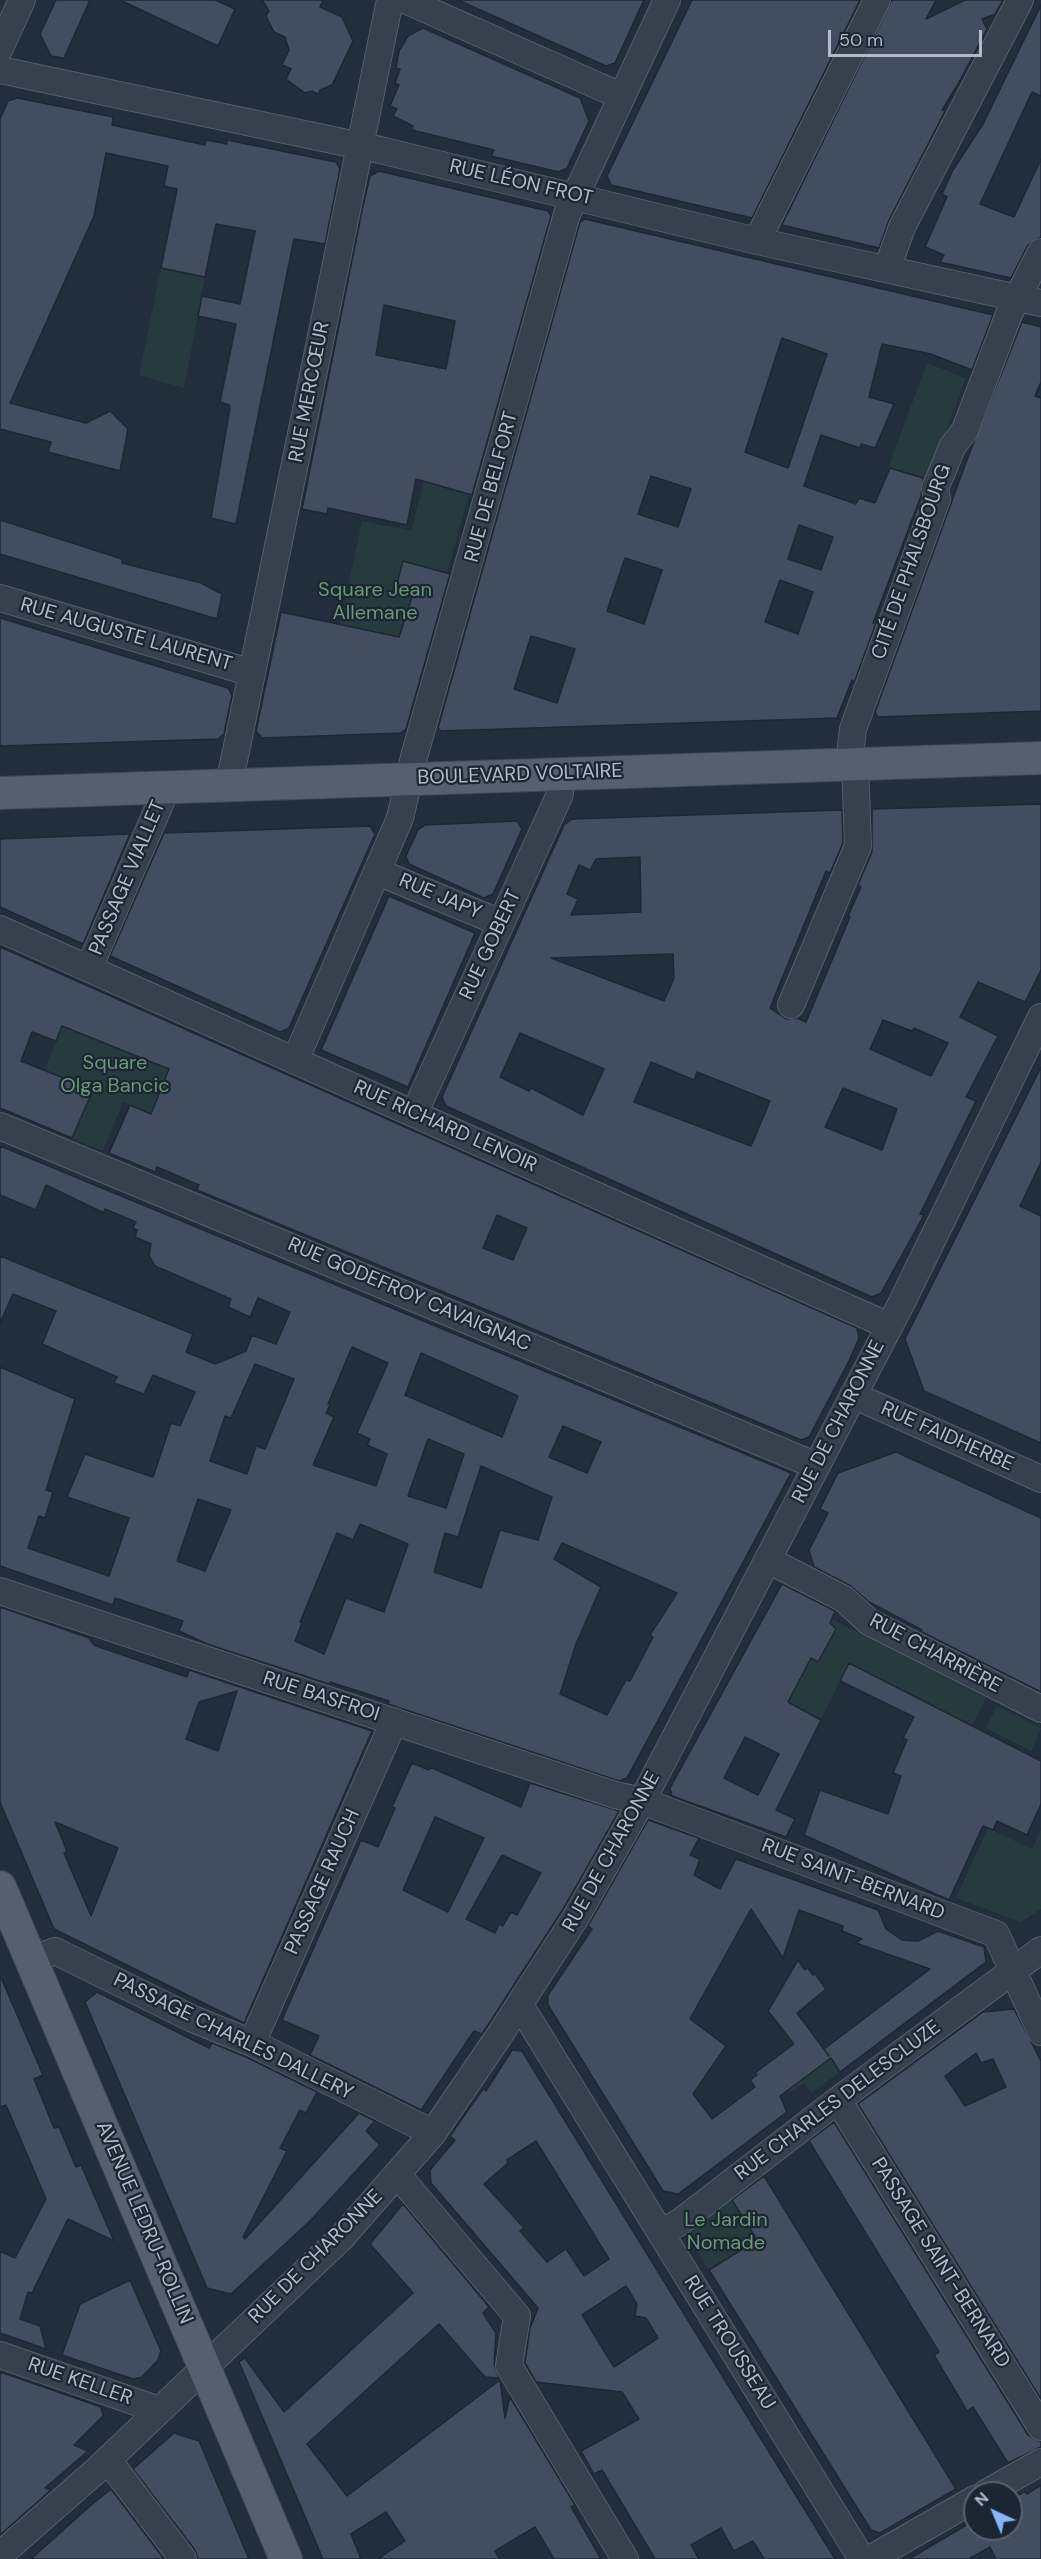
<!DOCTYPE html>
<meta charset="utf-8">
<style>
body{margin:0}
#map{position:relative;width:1041px;height:2559px;overflow:hidden;background:#232e3d;font-family:"DM Sans",sans-serif}
canvas{display:block}
.north{position:absolute;left:963px;top:2481px;width:60px;height:60px;box-sizing:border-box;background:#1c2532;border:2px solid #58616e;border-radius:50%;rotate:316deg;font-size:16px;font-weight:700;line-height:24px;text-align:center;color:#b3bbc8}
.north::after{content:'';display:block;margin:auto;width:21px;height:27px;background:#87b3f9;clip-path:polygon(50% 0,100% 100%,50% 72%,0 100%)}
.scale{position:absolute;left:828px;top:30px;width:154px;height:27px;box-sizing:border-box;border:3px solid #b3bbc8;border-top:0;padding-left:8px;font-size:18px;line-height:21px;white-space:nowrap;color:#b3bbc8;-webkit-text-stroke:4px #1c2532;paint-order:stroke}
</style>
<div id="map">
<canvas width="1041" height="2559"></canvas>
<div class="north">N</div>
<div class="scale">50 m</div>
</div>
<script>
const context = document.querySelector('canvas').getContext('2d');
context.lineJoin = 'round';
function fill(path, color) { context.fillStyle = color; context.fill(path, 'evenodd'); }
function trace(path, color, width, dash) { context.strokeStyle = color; context.lineWidth = width; context.lineCap = dash ? 'butt' : 'round'; context.setLineDash(dash || []); context.stroke(path); }
function write(font, color, halo, rows, align = 'center') {
  context.font = font + ' "DM Sans",sans-serif'; context.lineWidth = 4.5; context.setLineDash([]); context.textBaseline = 'middle'; context.strokeStyle = halo; context.fillStyle = color; for (const [text, x, y, turn = 0] of rows) {
    context.save(); context.translate(x, y); context.rotate((+turn || 0) * Math.PI / 180); context.textAlign = isNaN(turn) ? turn : align; if (halo) context.strokeText(text, 0, 0); context.fillText(text, 0, 0); context.restore();
  }
}
const green = new Path2D(`
 M161 268 205 277 184 388 139 375Z
 M927 363 966 378 928 479 888 468Z
 M424 481 469 494 447 573 403 561 397 584 414 591 399 637 340 625 362 521 411 531Z
 M62 1026 169 1069 151 1114 123 1102 103 1151 72 1138 92 1090 44 1071Z
 M832 1619 986 1698 972 1726 849 1663 818 1725 785 1707Z
 M997 1706 1041 1728 1031 1751 986 1728Z
 M988 1828 1032 1849 1041 1829V1909L1021 1922 956 1898Z
 M831 2058 840 2072 811 2093 804 2083 790 2093 788 2090Z
 M731 2199 757 2240 709 2270 686 2234Z`);
const building = new Path2D(`
 M56 0H90L64 58 51 56 40 34Z
 M120 0H215L235 9 218 46Z
 M262 0H323L320 7 342 17 353 41 332 85 320 90 318 94 312 91 305 93 286 79 291 69 282 65 289 50 285 37 274 32 266 16 269 11Z
 M458 0H644L615 63 606 66Z
 M692 0H860L752 218 611 185 607 176Z
 M892 0H936L926 19 965 0H1003L995 14 982 19 987 29 958 84 942 110 945 111 889 220 879 248 782 225Z
 M1041 5V96L1032 92 980 204 1014 217 1041 159V237L1028 245 1011 278 940 262 944 255 925 247 947 197 942 194 953 170 983 124Z
 M423 28 580 98 589 121 567 168 559 172 491 156 494 150 412 130 413 126 393 116 397 109 390 106 399 85 395 83 400 69 396 68 399 51 408 36Z
 M17 98 113 117 112 125 205 145 206 140 227 144V140L336 162 340 169 325 244 294 239 236 524 211 518 230 408 229 405 220 402 236 324 198 316 202 296 240 304 255 231 216 224 205 277 161 268 177 189 164 186 168 166 106 153 94 216 10 403 86 423 110 411 128 429 120 471 48 452 51 442 0 429V119L8 101Z
 M379 171 548 211 551 216 472 495 416 479 407 525 328 508 327 514 302 509 363 206 370 176ZM384 305 455 321 446 369 376 355Z
 M585 219 993 315 972 370 931 354 882 344 869 397 894 404 875 448 861 444 860 448 821 435 804 486 856 504 859 498 875 503 890 468 923 478 921 496 873 623H876L854 683 852 680 837 718 441 731 438 728 580 222ZM782 338 827 354 788 468 745 452ZM651 476 691 489 678 527 638 514ZM799 525 833 537 821 570 788 559ZM625 558 662 570 644 624 607 611ZM780 580 813 592 798 634 765 622ZM531 636 575 649 557 703 514 689Z
 M1022 322 1041 327V382L1035 396 1041 398V711L878 717 875 712 968 457Z
 M0 520 122 559V563L201 583 222 594 217 619 0 554Z
 M403 561 450 574 406 729 401 733 262 738 256 731 281 612 399 637 414 591 397 584Z
 M0 618 228 688 232 695 224 734 218 739 0 746Z
 M1041 804V970L1025 1002 978 982 960 1017 998 1036 966 1097 976 1101 920 1214 924 1215 881 1293 872 1297 446 1106 442 1097 564 825 572 819 842 810 843 843 830 873 826 871 770 1008 786 1019 797 1018 806 1022 850 917 848 916 861 887 858 885 872 852V809ZM640 857 641 912 571 915 578 899 567 894 579 865 590 870 596 859ZM673 954 674 978 664 1001 551 958ZM883 1020 912 1031 914 1028 948 1043 931 1076 870 1049ZM520 1033 604 1069 583 1115 531 1088 529 1091 500 1077ZM651 1062 694 1080 697 1072 770 1101 751 1146 634 1102ZM843 1088 897 1109 882 1150 825 1127Z
 M517 821 522 829 493 894 484 898 409 864 406 856 418 830 425 825Z
 M370 826 375 834 289 1028 280 1032 110 956 164 833Z
 M130 834 83 944 0 907V839Z
 M389 896 475 933 408 1087 321 1050Z
 M0 947 857 1328 859 1338 849 1361 809 1437 801 1440 197 1190 199 1185 157 1167 155 1172 109 1153 130 1105 151 1114 169 1069 129 1053 62 1026 56 1041 32 1032 21 1061 93 1090 72 1138 0 1108ZM497 1215 527 1228 513 1260 483 1248Z
 M1041 1067V1162L1020 1206 1041 1216V1443L924 1391 905 1339Z
 M0 1146 791 1473 627 1778 619 1781 388 1704 389 1701 330 1682 329 1684 207 1644 179 1631 183 1621 115 1598 113 1605 0 1566V1367L75 1399 46 1490 53 1492 45 1518 39 1516 28 1548 109 1576 129 1518 67 1497 85 1454 153 1477 171 1423 180 1426 195 1392 153 1375 144 1394 114 1383 117 1377 42 1344 56 1311 13 1294 0 1323V1256L193 1334 186 1352 215 1364 246 1351 252 1335 276 1344 290 1312 258 1298 250 1317 228 1307 231 1299 155 1266 149 1255 151 1244 135 1237 137 1230 133 1228 136 1222 105 1209 104 1213 46 1185 36 1210 0 1195ZM352 1347 388 1363 357 1433 370 1439 367 1445 387 1454 376 1486 313 1465 334 1417 326 1413 330 1405 328 1404ZM421 1353 518 1396 502 1437 405 1395ZM255 1364 294 1379 265 1449 256 1446 247 1474 210 1461 225 1416 231 1418ZM563 1426 601 1442 587 1473 549 1457ZM428 1439 464 1454 446 1508 408 1496ZM481 1466 552 1497 538 1540 500 1530 481 1588 434 1572 445 1533 458 1537ZM198 1499 231 1510 205 1571 177 1561ZM360 1524 408 1544 384 1612 346 1598 324 1654 295 1641 302 1623 300 1622 337 1533 353 1540ZM562 1543 677 1593 650 1635 653 1637 630 1681 626 1680 607 1715 560 1694 576 1644 601 1587 554 1559Z
 M896 1452 1041 1518V1692L920 1631 922 1630 869 1602 851 1586 814 1567 809 1550 828 1513 820 1509 838 1473Z
 M782 1584 835 1611 830 1623 836 1629 818 1662 811 1658 788 1702 821 1720 776 1810 795 1819 786 1837 672 1796 670 1788ZM745 1737 779 1754 758 1795 724 1778Z
 M0 1607 89 1638 94 1645 102 1648 187 1677 189 1670 372 1731 244 2023 54 1929 0 1802ZM237 1691 218 1751 186 1739 199 1702ZM55 1822 118 1848 91 1916 64 1853 67 1851Z
 M849 1663 1041 1761V1804L1027 1835 997 1821 993 1830 983 1826 949 1900 804 1835 820 1790 888 1814 901 1776 893 1773 907 1740 903 1738 914 1717 840 1681Z
 M412 1763 429 1770 430 1767 521 1807 530 1783 619 1811 563 1909 486 2028 482 2034 474 2031 421 2110 310 2055 319 2036 282 2020 361 1840 378 1847 395 1808 392 1807ZM435 1817 484 1838 448 1912 403 1890ZM502 1855 541 1873 517 1915 511 1912 503 1926 499 1924 495 1933 466 1919Z
 M648 1820 699 1838 690 1855 700 1859 694 1875 720 1889 736 1859 878 1910 886 1929 902 1940 918 1941 938 1931 984 1947 986 1962 840 2072 831 2058 780 2096 787 2112 678 2194 663 2191 548 2005V1995L592 1929 588 1926ZM751 1909 783 1958 799 1910 843 1926 842 1931 862 1939 856 1943 930 1969 824 2049 829 2056 797 2013 826 1989 815 1974 813 1975 808 1968 805 1970 798 1960 768 2011 794 2044 755 2073 757 2075 750 2080 755 2087 712 2119 693 2094 726 2046 690 2019Z
 M0 1975 43 2075 34 2079 54 2128 59 2127 76 2167 81 2165 114 2241 68 2219 32 2293 28 2292 20 2319 40 2326 46 2349 0 2333V2251L15 2258 46 2199 6 2105 0 2107Z
 M97 1992 209 2048 212 2043 246 2057 317 2092 306 2113 300 2110 280 2148 287 2151 243 2237 245 2239 359 2113 375 2121 366 2131 380 2145 310 2221 231 2294 207 2288 85 2002Z
 M1014 2009 1041 2061V2399L858 2104 983 2012ZM976 2053 981 2063 993 2059 1006 2087 965 2106 945 2076Z
 M512 2050 522 2051 835 2559H764L753 2541 734 2551 721 2528 691 2545 699 2559H655L602 2470 594 2474 581 2451 639 2419 622 2392 536 2382 525 2363 530 2328 538 2308 431 2183 430 2170 455 2140 450 2136 483 2089 486 2091ZM536 2141 609 2259 584 2276 566 2249 547 2262 520 2231 524 2228 484 2184 508 2163 507 2160ZM626 2286 637 2304 635 2316 646 2318 658 2338 614 2367 582 2315Z
 M834 2122 1028 2435 1041 2442V2447L1008 2463 973 2407 967 2411 934 2355 939 2352 809 2141Z
 M764 2176 956 2489 880 2533 871 2530 709 2270 757 2240 732 2200Z
 M403 2204 489 2307 483 2313 496 2333 494 2364 499 2378 485 2377 439 2324 307 2444 347 2496 500 2380 505 2418 510 2397 575 2505 571 2507 601 2559H554L535 2527 495 2551 500 2559H378L405 2541 386 2512 351 2534 361 2559H323L239 2362 245 2358 284 2412 413 2293 370 2244Z
 M130 2280 161 2351 158 2360 142 2377 133 2379 62 2355 80 2304Z
 M0 2372 101 2407 103 2416 74 2445 88 2451 45 2488 51 2490 0 2535Z
 M174 2433 199 2441 249 2559H198L195 2550 133 2469Z
 M1041 2485V2559H996L990 2547 969 2559H909L975 2520V2529H1011V2500L1025 2491 1027 2494Z
 M111 2489 164 2559H31L90 2506Z`);
const minor = new Path2D(`
 M405 0 621 96
 M0 48 22 0
 M0 70 380 150 757 241 1041 303
 M757 241 877 0
 M887 269 902 227 1020 0
 M0 598 252 673
 M849 764 853 729 937 499 935 488 943 470 952 447 965 430 1009 314 1041 252
 M229 785 390 0
 M378 872 501 923
 M0 929 889 1326
 M89 968 167 788
 M791 1005 858 846 855 764
 M295 1061 400 818 414 757 567 214 667 0
 M414 1114 560 794 561 774
 M0 1126 817 1466
 M853 1395 1041 1479
 M768 1560 844 1599 869 1622 1041 1709
 M0 1591 615 1795 642 1801 996 1934 1041 2032
 M32 1960 55 1951 193 2019 252 2043 433 2133
 M520 2005 862 2559
 M252 2043 394 1721
 M838 2100 1041 2427
 M397 2174 517 2316 509 2366 625 2559
 M661 2233 680 2222 838 2100 1041 1950
 M0 2355 159 2410
 M108 2460 183 2559
 M986 2493 1041 2462
 M0 2555 98 2469 342 2237 433 2133 499 2036 576 1917 642 1801 901 1304 1041 1017
 M870 2559 975 2499`);
const major = new Path2D(`
 M0 793 1041 758
 M0 1887 286 2559`);
const streetNames = [
 ["RUE LÉON FROT",521,183,13],
 ["RUE MERCŒUR",310,392,-79],
 ["RUE DE BELFORT",492,487,-75],
 ["CITÉ DE PHALSBOURG",912,562,-71],
 ["RUE AUGUSTE LAURENT",126,635,16],
 ["BOULEVARD VOLTAIRE",520,775,-2],
 ["PASSAGE VIALLET",128,878,-67],
 ["RUE JAPY",440,897,23],
 ["RUE GOBERT",491,945,-65],
 ["RUE RICHARD LENOIR",445,1127,24],
 ["RUE GODEFROY CAVAIGNAC",409,1295,23],
 ["RUE DE CHARONNE",839,1422,-63],
 ["RUE FAIDHERBE",947,1437,24],
 ["RUE CHARRIÈRE",935,1654,28],
 ["RUE BASFROI",321,1697,18],
 ["RUE DE CHARONNE",612,1852,-61],
 ["RUE SAINT-BERNARD",853,1880,21],
 ["PASSAGE RAUCH",323,1882,-66],
 ["PASSAGE CHARLES DALLERY",233,2037,26],
 ["RUE CHARLES DELESCLUZE",838,2101,-37],
 ["AVENUE LEDRU-ROLLIN",144,2223,67],
 ["RUE DE CHARONNE",316,2257,-45],
 ["PASSAGE SAINT-BERNARD",940,2263,58],
 ["RUE TROUSSEAU",729,2343,58],
 ["RUE KELLER",80,2382,19]
];
const parkNames = [
 ["Square Jean",375,591],
 ["Allemane",375,614],
 ["Square",115,1064],
 ["Olga Bancic",115,1087],
 ["Le Jardin",726,2221],
 ["Nomade",726,2244]
];
fill(green, '#253b3e');
fill(building, '#424e5f');
trace(building, '#1e2734', 1.5);
trace(minor, '#555e6b', 28);
trace(major, '#404956', 34);
trace(minor, '#37404d', 26);
trace(major, '#555f6d', 32);
write('20px', '#b3bbc8', '#1c2532', streetNames);
write('20px', '#699975', '#1c2532', parkNames);
</script>
